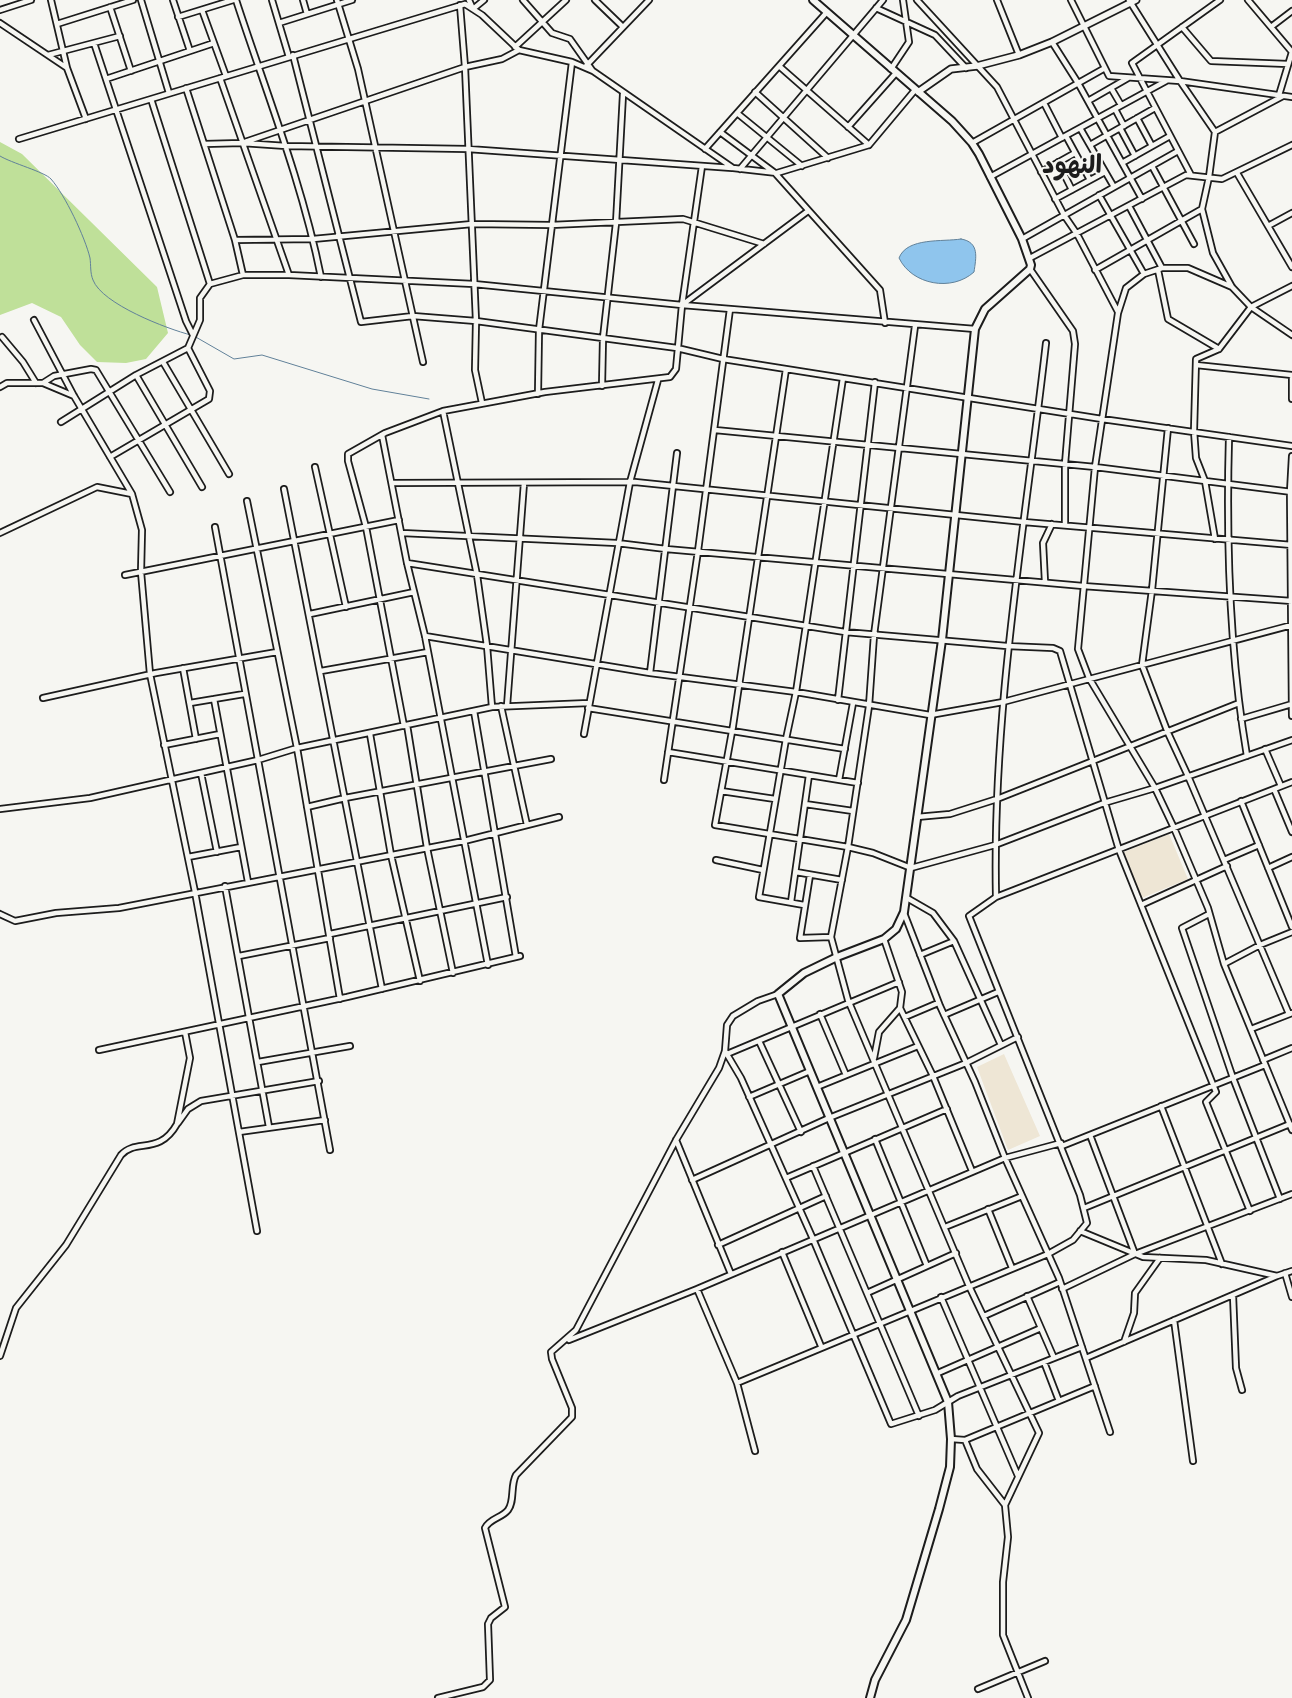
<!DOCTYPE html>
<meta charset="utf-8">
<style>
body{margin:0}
canvas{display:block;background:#f6f6f2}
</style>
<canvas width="1292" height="1698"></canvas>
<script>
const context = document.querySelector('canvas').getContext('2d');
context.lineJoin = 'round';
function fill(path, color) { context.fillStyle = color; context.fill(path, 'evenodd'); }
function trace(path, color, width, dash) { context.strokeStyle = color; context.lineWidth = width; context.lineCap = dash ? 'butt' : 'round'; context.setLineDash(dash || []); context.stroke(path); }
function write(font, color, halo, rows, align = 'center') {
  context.font = font + ' "Patrick Hand","Playpen Sans Arabic",sans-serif'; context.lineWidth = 4; context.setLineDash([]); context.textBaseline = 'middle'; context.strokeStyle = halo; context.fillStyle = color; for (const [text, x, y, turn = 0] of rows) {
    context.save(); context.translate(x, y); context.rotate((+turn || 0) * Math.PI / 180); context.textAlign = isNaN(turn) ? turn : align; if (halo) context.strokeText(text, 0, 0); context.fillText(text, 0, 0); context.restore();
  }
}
const built = new Path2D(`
 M1169 834 1188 879 1142 898 1124 852Z
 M1004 1054 1040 1136 1008 1150 977 1067Z`);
const green = new Path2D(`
 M0 142 22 154 157 287 168 333 146 359 126 363 97 362 80 345 61 317 32 303 0 315Z`);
const water = new Path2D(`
 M961 239C980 242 976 258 974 272 952 292 912 285 899 258 907 237 943 242 961 239Z`);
const stream = new Path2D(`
 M0 156C11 163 45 172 51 179 65 195 85 237 90 258 91 265 90 273 93 280 102 304 167 329 191 335
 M194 336 234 359 262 355 372 389 429 399`);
const minor = new Path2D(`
 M51 0 67 68
 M141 0 169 93
 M173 0 190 51
 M236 0C266 92 302 182 321 277
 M272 0 289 57
 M303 0 307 14
 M337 0 358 69 423 362
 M469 0 473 9 484 0
 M523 0 552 33 570 39 592 70
 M595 0 623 27
 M917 0 997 87 1064 215 1077 234 1118 312
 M997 0 1019 55
 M1071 0 1109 76 1180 81 1292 97
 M1129 0 1180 81 1215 132
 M1248 0 1292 52 1279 95
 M460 5 465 67 476 321 475 370 482 403
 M110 7 131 71
 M876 8 935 35 966 68
 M0 10 31 0
 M202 10 226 76
 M178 17 233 0
 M0 23 67 68 86 119
 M279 23 352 0
 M57 24 133 0
 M1182 27 1211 61 1288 64
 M1271 27 1292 11
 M1052 42 1078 83 1142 199
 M94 43 186 321 193 335
 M515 47 566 0
 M48 55 120 36
 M293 55 361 322 413 316 476 321 677 348 723 359 786 369 1102 419 1292 446
 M586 66 649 0
 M779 66 869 145
 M891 69 909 42 903 0
 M220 78 289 275
 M106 79 214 43
 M186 88 235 240 243 275
 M1111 88 1121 105
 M755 92 828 158
 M1283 96 1215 132 1209 177 1202 209 1213 253 1232 287 1251 307 1292 335
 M1088 101 1128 78
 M1044 103 1062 138
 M1115 109 1124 126
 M737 113 802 166
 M1137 118 1152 146
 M848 127 896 73
 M1080 128 1114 187
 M1120 128 1135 156
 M720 132 775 173 880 290 885 323
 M1066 136 1090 180
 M19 139 465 4 482 15 519 50 572 62 593 71 733 168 777 173 869 145 915 90
 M245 142 465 67 502 59 519 50
 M972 143 1105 68
 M204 144 242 143 286 146 468 149 732 168
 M1090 145 1155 108
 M705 149 827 12
 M1058 162 1072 190
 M1122 163 1170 136
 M1152 166 1194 244
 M740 169 883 0
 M1041 172 1075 153
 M1237 173 1292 267
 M1191 175 1132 63 1220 0
 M990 177 1166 81
 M1099 195 1144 274
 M1055 199 1105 172
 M1129 206 1162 268
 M1268 226 1292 213
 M1022 239 1178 151
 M235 240 313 239 472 224 551 225 683 219 764 244
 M1030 258 1186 175 1222 179 1292 145
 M1030 269 1073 331 1075 344 1065 464V525
 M1095 270 1202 209
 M1158 270 1168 319 1219 349
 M210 284 243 275H289L474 284 682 305 975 329
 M1232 287 1188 268H1162L1144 274 1126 288 1118 313 1095 467 1078 649 1089 678 1155 788 1174 828 1208 908 1224 964 1292 1130
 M682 305 702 166
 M34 320 74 396 132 494
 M915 326 874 635 869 706 848 847 831 937 848 1000 969 1286 1039 1433 1005 1505 1008 1537 1003 1582V1635L1028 1698
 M2 337 23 362 36 383
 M163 362 229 474
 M1196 365 1292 375
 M786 369 733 726 715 825 848 847 873 853 911 868 995 845 1104 803 1155 788 1292 740
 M136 375 202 487
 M1292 375V399
 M43 383 74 396
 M602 386 603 338 616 223 623 94
 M0 387 7 383H43L54 376 91 369 96 370 170 492
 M538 394 539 330 572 62
 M443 411 477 575 487 646 492 707
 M61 422 136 375 188 348 200 320V298L210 284 151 99
 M1168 428 1152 590 1142 665 1168 733 1188 776 1289 1014
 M715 430 1095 467 1292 492
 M382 435 407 563 425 636 488 965
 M1229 437C1226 543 1229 650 1247 756
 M1292 456 1290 492 1292 716
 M110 457 209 399 210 391 188 348
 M315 467 346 607
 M392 483 635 482 1024 522 1292 545
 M284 489 382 989
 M247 501 297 748 340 999
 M215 527 330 1150
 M0 533 97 487 132 494 142 530 141 572 150 674 195 892 257 1231
 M402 533 617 543 666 549 1083 586 1292 601
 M1215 539 1205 481 1196 458 1194 431 1196 359 1219 349 1251 307 1292 286
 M407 563 845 632 1007 646 1053 648 1060 651 1119 850 1216 1092 1206 1102 1250 1211
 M125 575 399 520
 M1045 582 1043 543 1052 524
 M310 614 414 592
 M425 636 650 673 796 692 930 715 1003 702 1292 625
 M183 668 196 739
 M321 671 428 652
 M650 673 677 453
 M43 698 156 673 277 652
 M214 699 248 882
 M838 700 875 382
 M190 703 244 694
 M501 706 527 825
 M507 706 524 483
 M588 708 845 749
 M474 711 516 957
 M1241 719 1292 704
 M407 725 427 848 453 973
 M404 726 366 527 348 461V454L385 433 443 411 545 392 670 377 676 369 682 305 808 211
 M370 734 391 855 420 981
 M584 734 630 482 658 380
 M164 745 220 734
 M1265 749 1281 786
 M668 752 858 783
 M201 773 217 852
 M664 780 698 551 730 309
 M839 780 853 703
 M1274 789 1292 832
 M721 791 775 799
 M1241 801 1292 927
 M805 804 853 811
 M307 807 345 798 551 759
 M0 809 90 798 258 760 297 748 492 707 589 703
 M917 817 950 814 997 799 1239 703
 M188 857 241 847
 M716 860 763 870
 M1224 860 1259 845
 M1268 868 1292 857
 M796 872 842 880
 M810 875 800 938 831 937
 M225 886 269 1127
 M996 897C992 711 1025 528 1046 343
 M907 898 933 913 954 941 1001 1045
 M791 902 809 775
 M804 905 759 897 786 739 796 692 843 378
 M1141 905 1227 866
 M904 913 940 1006 975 1082 1005 1158 1059 1278 1110 1432
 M0 914 15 921 56 913 119 908 464 841 559 817
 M1209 914 1182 928 1233 1078 1280 1199
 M330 934 507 897
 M920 955 954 941
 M239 956 330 938
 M1224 964 1260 945 1292 932
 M900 1008 933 1076 972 1171
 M820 1014 846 1075
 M944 1015 998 992
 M905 1017 938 1003
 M1251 1029 1292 1013
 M759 1041 801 1132
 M99 1050 347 997 520 956
 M725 1051 741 1078 813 1239 891 1424 935 1410 958 1396 1082 1347
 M727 1054 899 982
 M874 1058 879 1032 900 1008 902 992 884 939
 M1263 1060 1292 1048
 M258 1062 350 1046
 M817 1087 918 1046
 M749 1097 810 1071
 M1161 1106 1222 1264
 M178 1123 188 1109 201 1101 319 1081
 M239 1132 325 1120
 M1090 1135 1135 1254
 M875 1139 927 1266
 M676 1140 731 1274
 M1062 1146 1265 1065
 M813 1166 919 1416
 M786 1178 947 1109
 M692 1180 829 1118 966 1063 1018 1037
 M1084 1208 1290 1124
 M988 1209 1012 1268
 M945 1227 1022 1196
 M1080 1231 1143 1257 1206 1260 1277 1276 1292 1271
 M718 1245 826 1196
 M782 1252 821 1346
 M1285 1273 1292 1297
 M697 1289 737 1383 755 1451
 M1062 1289 1135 1254 1292 1194
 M867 1293 956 1253
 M1233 1295 1236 1368 1242 1390
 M1027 1296 1054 1358
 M941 1297 1018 1476
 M984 1316 1060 1282
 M1174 1320 1193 1461
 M569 1340 697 1289 1005 1158 1061 1143
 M1124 1342 1134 1313 1135 1293 1160 1258
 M0 1356 16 1308 66 1245 121 1155C136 1138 159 1156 177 1124L190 1058 185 1032
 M1086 1358 1277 1276
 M1044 1362 1059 1401
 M938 1373 1041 1328
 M737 1383 1048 1254 1073 1240 1087 1223 1080 1195 969 916 996 897 1292 782
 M951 1439 965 1440 977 1469 1005 1505
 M965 1440 1095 1386
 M978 1689 1045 1661
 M438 1698 483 1687 490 1680 488 1624 491 1618 505 1607 485 1528C490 1518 502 1518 508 1510 515 1501 510 1486 516 1475L572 1417V1408L552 1359 551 1352 576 1330 676 1140 719 1068 725 1051 727 1025 733 1016 758 1001 778 994`);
const major = new Path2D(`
 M918 92 951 69 977 66 1019 55 1052 42 1136 0`);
const highway = new Path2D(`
 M813 0 952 121 972 143 979 154 1022 239 1031 265 1030 269 985 309 975 329 942 640 904 912 896 929 884 939 837 957 804 973 778 994 948 1402 951 1439 950 1467 939 1509 906 1620 875 1680 870 1698`);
const townNames = [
 ["النهود",1072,166]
];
fill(built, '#eee6d5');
fill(green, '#bfe099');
fill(water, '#8fc5ed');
trace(water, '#618199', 1);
trace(stream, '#618199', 1);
trace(minor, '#1c1c1c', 8);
trace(major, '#1c1c1c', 9);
trace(highway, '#1c1c1c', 10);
trace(minor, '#f6f6f2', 4.5);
trace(major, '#f6f6f2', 5.5);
trace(highway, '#f6f6f2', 6);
write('bold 25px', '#1c1c1c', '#f6f6f2', townNames);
</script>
